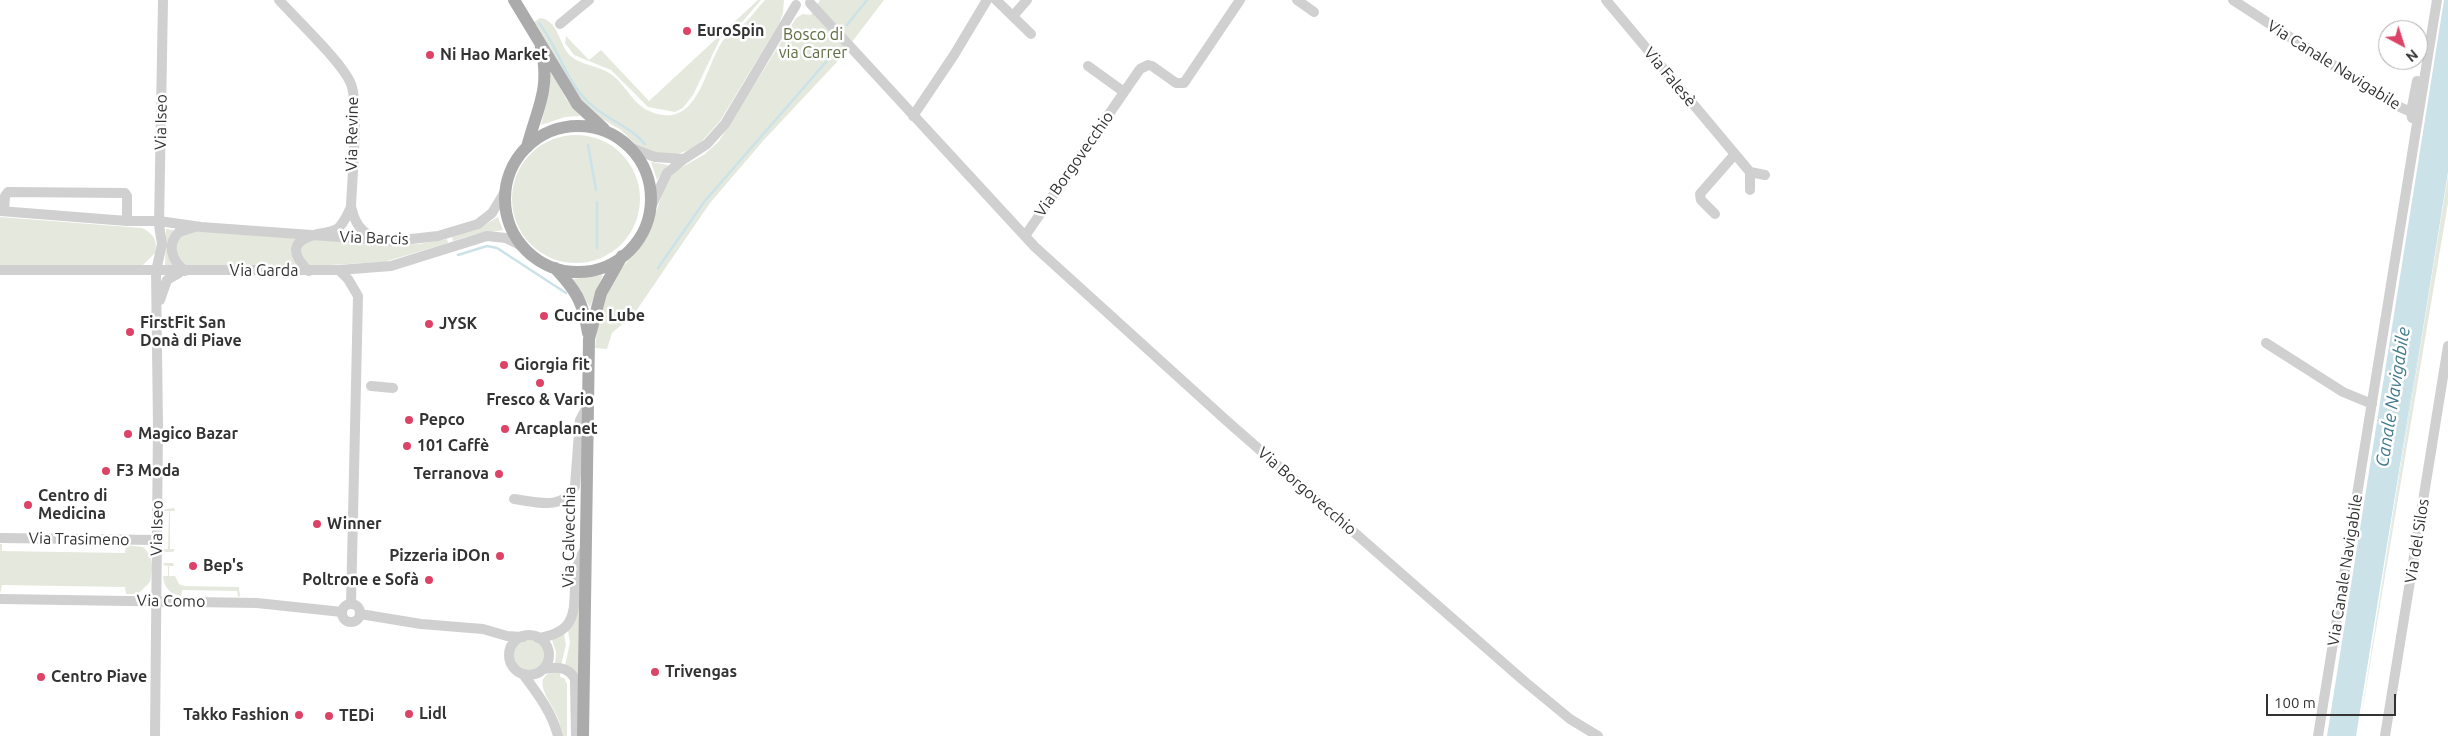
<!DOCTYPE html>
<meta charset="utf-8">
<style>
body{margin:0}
#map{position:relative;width:2448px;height:736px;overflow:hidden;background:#fff;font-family:Ubuntu,sans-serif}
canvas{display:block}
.north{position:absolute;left:2378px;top:20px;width:50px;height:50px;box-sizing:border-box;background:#fff;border:1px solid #adadad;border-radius:50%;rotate:140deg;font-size:14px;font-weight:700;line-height:20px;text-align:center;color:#333}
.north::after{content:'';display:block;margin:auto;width:18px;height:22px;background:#dc4367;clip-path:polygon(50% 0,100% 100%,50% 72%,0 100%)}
.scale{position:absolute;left:2266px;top:694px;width:130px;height:22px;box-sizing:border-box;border:2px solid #333;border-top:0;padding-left:6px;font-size:15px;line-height:18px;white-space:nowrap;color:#333;-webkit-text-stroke:4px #fff;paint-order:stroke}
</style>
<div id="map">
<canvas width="2448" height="736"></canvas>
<div class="north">N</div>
<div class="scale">100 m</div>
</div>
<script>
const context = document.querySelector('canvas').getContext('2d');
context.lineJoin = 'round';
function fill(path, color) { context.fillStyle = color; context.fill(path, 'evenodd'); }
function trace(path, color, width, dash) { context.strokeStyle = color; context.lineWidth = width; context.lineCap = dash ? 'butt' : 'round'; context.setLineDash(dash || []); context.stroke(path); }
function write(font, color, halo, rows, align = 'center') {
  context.font = font + ' Ubuntu,sans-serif'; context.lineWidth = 5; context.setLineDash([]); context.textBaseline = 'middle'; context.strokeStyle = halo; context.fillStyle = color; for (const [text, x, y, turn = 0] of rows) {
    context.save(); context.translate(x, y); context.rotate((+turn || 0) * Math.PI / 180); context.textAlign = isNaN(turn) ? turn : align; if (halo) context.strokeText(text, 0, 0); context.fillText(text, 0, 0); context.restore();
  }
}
const green = new Path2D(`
 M758 0H761L743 21 720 39 693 95 683 108 675 112 648 107 611 70 574 55 565 43 566 36 589 60 601 50 649 101Z
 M765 0H784L783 13 779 24 720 121 702 141 692 149 675 155H663L637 146 621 130 587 110 534 22 540 18C557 20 559 41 567 52 576 65 598 65 611 74 625 84 632 103 649 111 699 133 704 66 724 39 730 32 738 28 745 23 752 16 758 7 765 0Z
 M820 0H884L836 63 763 141 710 203 634 314 612 333 607 349 595 348 600 306 616 275 646 239 668 179 677 170 705 154 719 141 796 18 803 14 811 15Z
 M550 67 566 99 580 116 565 117 541 125 550 87Z
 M512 199a64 64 0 1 1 128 0a64 64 0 1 1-128 0Z
 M651 162 668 165 657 180Z
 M2448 175V203L2358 736Z
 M0 217 142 228C154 234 158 241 155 253L143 265 0 266Z
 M498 217 503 230 473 235 453 241 452 237 483 226Z
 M166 229 174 230C166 242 166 254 173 266H165Z
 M193 231 384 245 419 244 447 239 448 243 384 262 312 266H186L179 262 175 243 179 236Z
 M603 275 590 307 573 279Z
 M174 508 175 511H170V549H175L173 552H164L163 549H168L169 511H163L165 509Z
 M0 544H2V551L125 553 126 545 143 547C154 557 153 569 150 582L138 594H126L125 587 2 585 0 594Z
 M164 563H173L174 566H169V576H175L179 584 184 586 239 587 240 596 238 597 237 591 182 590 181 596C170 594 164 588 163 576H168V566L163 565Z
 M579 598V678L565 665 570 643 568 631 575 619Z
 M564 634 566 645 561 665H555L556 652 552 640Z
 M513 655a16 16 0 1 1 32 0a16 16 0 1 1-32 0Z
 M560 671V677L564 678 567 684V736H563C561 730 560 723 557 716 551 701 526 674 560 671Z`);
const water = new Path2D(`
 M2444 0H2448V172L2358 736 2420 342 2356 736H2327Z`);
const stream = new Path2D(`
 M539 23C558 47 565 79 587 101 604 119 629 125 645 144
 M847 25 867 0
 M588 145 596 190
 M597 248V202
 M458 255 487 246 497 248 566 293
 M658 268 704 202 833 54`);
const minor = new Path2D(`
 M279 0C296 19 343 63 351 84 359 104 352 180 351 206 354 221 360 233 376 238
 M996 0 1031 34
 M1297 0 1314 12
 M1606 0 1750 172V190
 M2233 0 2393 104 2411 112
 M810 3 1035 247 1228 422 1524 681 1570 719 1598 736
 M1013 16 1027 0
 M560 24 589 0
 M1088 66 1124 92
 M913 116 954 55 987 0
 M2412 118 2411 112 2417 81
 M631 148 655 157 684 159
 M1750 172 1765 175
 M650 209 667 173 684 159 707 144 725 124 796 5
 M0 211 127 221H159L201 227 394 241 438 236 478 224 492 213 506 190
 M4 211 5 196 8 192 125 193 127 196V221
 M1715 214 1701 200 1700 194 1735 154
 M1025 236 1140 69 1148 65 1152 66 1176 83H1184L1240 0
 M0 270H339L391 266 487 236 506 238 522 246
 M339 270 348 279 358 296 351 604
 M185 271C172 261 166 245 179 232L195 227
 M309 271C290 254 291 240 318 234 324 232 331 233 337 229 344 224 347 215 351 207
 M160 300 167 280 179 273
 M2266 343 2343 392 2372 404
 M371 386 393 388
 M514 499C536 502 564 511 575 486L580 420 587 407
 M0 538 157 540
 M0 599 257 603 342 612
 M342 613a9 9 0 1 1 18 0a9 9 0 1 1-18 0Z
 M360 614 421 624 483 629 507 636 523 637
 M509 655a20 20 0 1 1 40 0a20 20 0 1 1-40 0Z
 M538 638C595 630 562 586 584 551
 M544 669C556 667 568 666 575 679L576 736
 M523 674C537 693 552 712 558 736
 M155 736 158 426 156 271 162 244 159 225 163 0
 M2318 736 2437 0
 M2385 736 2448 346`);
const major = new Path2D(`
 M514 0 577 104 604 129
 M505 199a73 73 0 1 1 146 0a73 73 0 1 1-146 0Z
 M527 147C537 108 551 90 541 47
 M555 268C576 290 583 302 588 333
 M583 736 589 339 601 293 622 256`);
const markers = [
 [687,31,5,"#dc4367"],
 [430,55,5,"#dc4367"],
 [544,316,5,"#dc4367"],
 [429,324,5,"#dc4367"],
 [130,332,5,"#dc4367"],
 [504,365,5,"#dc4367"],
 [540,383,5,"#dc4367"],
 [409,420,5,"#dc4367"],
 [505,429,5,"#dc4367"],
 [128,434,5,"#dc4367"],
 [407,446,5,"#dc4367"],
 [106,471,5,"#dc4367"],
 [499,474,5,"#dc4367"],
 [28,505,5,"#dc4367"],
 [317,524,5,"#dc4367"],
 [500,556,5,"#dc4367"],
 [193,566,5,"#dc4367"],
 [429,580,5,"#dc4367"],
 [655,672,5,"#dc4367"],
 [41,677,5,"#dc4367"],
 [409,714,5,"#dc4367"],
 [299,715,5,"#dc4367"],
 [329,716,5,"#dc4367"]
];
const poiNames = [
 ["EuroSpin",697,31],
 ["Ni Hao Market",440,55],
 ["Cucine Lube",554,316],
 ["FirstFit San",140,323],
 ["Donà di Piave",140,341],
 ["JYSK",439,324],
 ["Giorgia fit",514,365],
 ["Fresco & Vario",540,400,"center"],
 ["Pepco",419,420],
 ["Arcaplanet",515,429],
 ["Magico Bazar",138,434],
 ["101 Caffè",417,446],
 ["F3 Moda",116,471],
 ["Terranova",489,474,"right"],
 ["Centro di",38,496],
 ["Medicina",38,514],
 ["Winner",327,524],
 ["Pizzeria iDOn",490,556,"right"],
 ["Bep's",203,566],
 ["Poltrone e Sofà",419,580,"right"],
 ["Trivengas",665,672],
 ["Centro Piave",51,677],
 ["Lidl",419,714],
 ["Takko Fashion",289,715,"right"],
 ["TEDi",339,716]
];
const parkNames = [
 ["Bosco di",813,35],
 ["via Carrer",813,53]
];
const streetNames = [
 ["Via Canale Navigabile",2334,65,32],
 ["Via Falesè",1670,77,50],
 ["Via Iseo",161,122,-89],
 ["Via Revine",352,134,-89],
 ["Via Borgovecchio",1074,164,-55],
 ["Via Barcis",374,238,2],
 ["Via Garda",264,271],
 ["Via Borgovecchio",1307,491,41],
 ["Via Iseo",157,528,-89],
 ["Via Calvecchia",569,537,-89],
 ["Via Trasimeno",79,539,1],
 ["Via del Silos",2417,541,-81],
 ["Via Canale Navigabile",2345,570,-81],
 ["Via Como",171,601,1]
];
const waterNames = [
 ["Canale Navigabile",2393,397,-81]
];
fill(green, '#e5e9dd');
fill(water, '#cbe2e8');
trace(stream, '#cbe2e8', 2.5);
trace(minor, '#d0d0d0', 10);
trace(major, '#ababab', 12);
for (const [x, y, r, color] of markers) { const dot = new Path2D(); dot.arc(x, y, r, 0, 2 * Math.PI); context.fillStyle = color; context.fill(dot); trace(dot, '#fff', 2); }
write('bold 16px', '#333', '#fff', poiNames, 'left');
write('16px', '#5d6d42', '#fff', parkNames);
write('16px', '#333', '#fff', streetNames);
write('italic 18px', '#417a8c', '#fff', waterNames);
</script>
